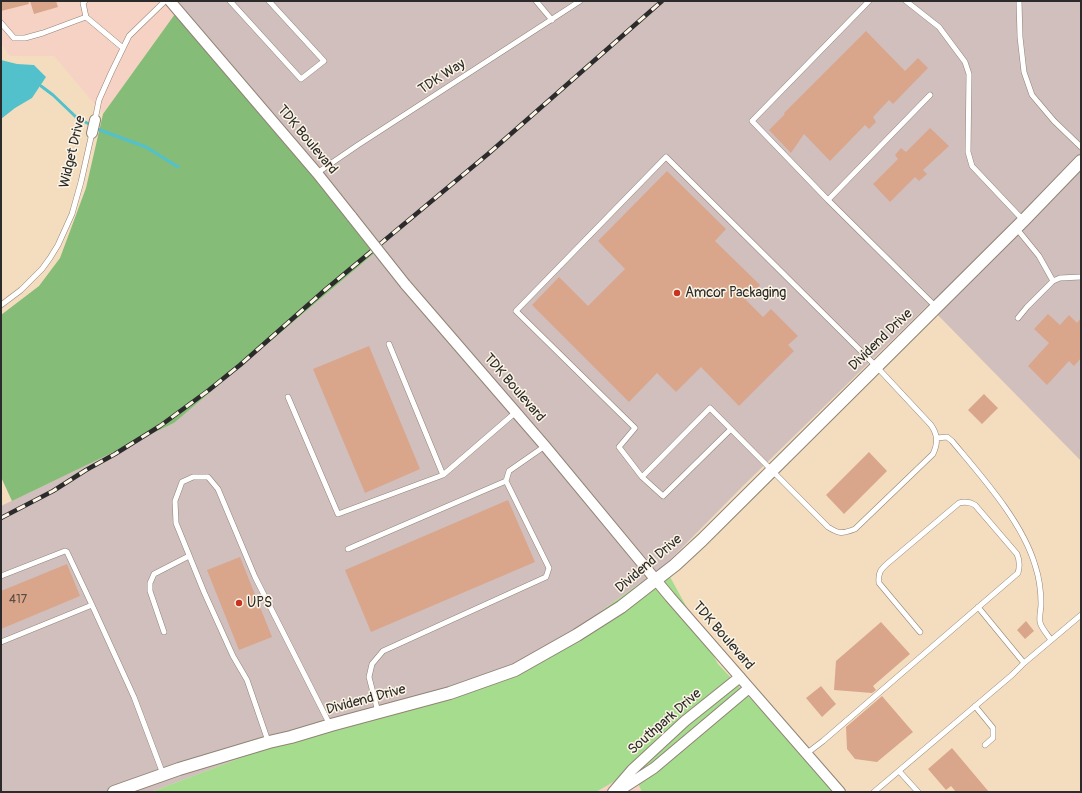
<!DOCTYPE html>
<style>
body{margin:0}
#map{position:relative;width:1082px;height:793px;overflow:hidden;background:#f4ddbf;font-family:Pangolin,sans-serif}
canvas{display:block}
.frame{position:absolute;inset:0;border:2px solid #2b2b2b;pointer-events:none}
</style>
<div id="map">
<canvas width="1082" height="793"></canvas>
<div class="frame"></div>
</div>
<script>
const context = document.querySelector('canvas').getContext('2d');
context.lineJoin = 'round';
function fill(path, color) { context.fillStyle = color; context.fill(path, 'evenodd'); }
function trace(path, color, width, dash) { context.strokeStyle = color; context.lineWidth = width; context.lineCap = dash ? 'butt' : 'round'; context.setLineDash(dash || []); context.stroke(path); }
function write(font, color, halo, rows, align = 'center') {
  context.font = font + ' Pangolin,sans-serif'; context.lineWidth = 3; context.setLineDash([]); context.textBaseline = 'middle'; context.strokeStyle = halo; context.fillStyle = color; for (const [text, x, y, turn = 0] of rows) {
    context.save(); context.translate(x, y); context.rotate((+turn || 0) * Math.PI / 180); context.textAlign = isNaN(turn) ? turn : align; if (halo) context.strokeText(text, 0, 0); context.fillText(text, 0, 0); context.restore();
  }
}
const built = new Path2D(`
 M1 1H164L175 14 103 114 54 56H10L1 44Z
 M632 770 642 792H596Z`);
const industrial = new Path2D(`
 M164 1H1081V461L928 305 743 486 664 566 526 665 364 711 151 792H1V506L174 423 378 250Z`);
const green = new Path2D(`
 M664 566 718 664 838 792H642L632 771 596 792H151L364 711 526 665Z`);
const forest = new Path2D(`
 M175 14 378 250 174 423 12 501 1 477V315L39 286 60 258 86 188 103 114Z`);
const water = new Path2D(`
 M1 60 17 64 34 65 46 77 32 98 15 108 1 119Z`);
const stream = new Path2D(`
 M41 86 53 95 76 117 100 130 146 147 178 167`);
const building = new Path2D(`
 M1 1H28L29 4 1 11Z
 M30 1H56L58 7 34 14Z
 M866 31 905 71 918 58 928 68 893 104 889 100 873 117 876 122 869 129 865 125 830 161 804 134 791 153 769 130 785 114 784 113Z
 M930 128 949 146 923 170 927 174 919 181 915 177 890 202 873 184 898 159 895 155 901 148 906 152Z
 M667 171 726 229 715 241 760 285 746 300 763 317 771 309 798 336 788 345 794 351 739 406 701 367 676 392 657 373 629 402 532 305 559 277 588 306 625 269 598 241Z
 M1048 314 1060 325 1069 315 1077 323 1081 318V358L1074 366 1069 361 1047 385 1028 366 1049 343 1034 329Z
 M369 346 420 469 365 493 313 369Z
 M984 394 998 408 982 424 968 410Z
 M869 452 887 471 844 514 826 495Z
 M508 500 535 562 371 632 345 570Z
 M240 557 272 637 239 650 207 570Z
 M67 564 80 596 1 629V591Z
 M1026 621 1034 631 1025 639 1017 630Z
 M881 622 910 654 873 686 876 690 872 693 834 690 836 661Z
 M821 686 836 704 822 717 806 698Z
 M882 696 913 732 877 762 855 759 847 749 846 727Z
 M952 748 989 792H956L951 786 946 790 928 769Z`);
const service = new Path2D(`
 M85 1 83 3 86 17 123 48
 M230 1 301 79 324 61 269 1
 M536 1 552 20
 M869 1 752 121 828 200 936 307
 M906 1 939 27 965 62 969 74 968 152 972 166 1023 220
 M1019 1 1020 37 1024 72 1032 95 1054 121 1081 147
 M1 23 14 38H25L43 33 86 17
 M95 120 99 100 111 73 129 36 165 1
 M317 173 358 145 580 1
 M828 200 930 95
 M1017 229 1039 256 1053 281 1027 307 1018 318
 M1053 281 1060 278 1081 277
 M1 305 21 290 42 269 50 258 58 245 72 214 81 182 92 133
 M389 344 443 475 516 412
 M288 397 338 514 443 475
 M937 438 947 437 952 441C981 476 1022 521 1035 565 1039 577 1041 591 1041 604 1041 610 1039 616 1040 622 1041 628 1048 635 1051 640
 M642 477 619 447 635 428 516 311 666 157 876 366 931 425C938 435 938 443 933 454L855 529C842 534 839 534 828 527L710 408 642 477 663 496 731 429
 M348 549 506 481
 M1 576 65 551 67 552 92 605 134 697 163 774
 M164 632 150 591V583L154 574 189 556
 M1 642 92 605
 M1024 663 1081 615
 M975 706 993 728V738L985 745
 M378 712 369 677 372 664 383 651 546 577 549 568 506 481 509 471 545 446
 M268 741 247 680 233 656 204 592 176 523 175 501 182 482 193 477H208L218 489 255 577 330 725
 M806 754 823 741 1018 573C1020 566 1020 561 1017 554L975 505C970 502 966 501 959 503L888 563C880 570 878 573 879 583L920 632
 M899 771 918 792
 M874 792 1012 675 1024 663 978 607`);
const minor = new Path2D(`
 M170 1 317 173 352 217
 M92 133 95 120
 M405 284 545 446 670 597 840 792
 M613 792 632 770 685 721 740 677
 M617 792 654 768 749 688`);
const tertiary = new Path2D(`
 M114 792 179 769 269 742 291 737 331 725 450 693 515 670 577 635 621 607 675 565 702 540 1024 220 1081 161`);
const rail = new Path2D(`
 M1 518 53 491 86 470 115 454 160 426 209 390 240 365 325 290 488 154 662 1`);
const minorBridge = new Path2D(`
 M352 217 405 284`);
const markers = [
 [677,293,4,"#c8321e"],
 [239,603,4,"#c8321e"]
];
const numberNames = [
 ["417",18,600]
];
const streetNames = [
 ["TDK Way",442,77,-33],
 ["TDK Boulevard",307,140,50],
 ["Widget Drive",73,152,-77],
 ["Dividend Drive",881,340,-44],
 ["TDK Boulevard",514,388,49],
 ["Dividend Drive",649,564,-40],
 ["TDK Boulevard",723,636,49],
 ["Dividend Drive",366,700,-15],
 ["Southpark Drive",665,722,-41]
];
const poiNames = [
 ["Amcor Packaging",685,293],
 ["UPS",247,603]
];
fill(built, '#f6d2c4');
fill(industrial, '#d1bfbe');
fill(green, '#a5dc8d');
fill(forest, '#84bc78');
fill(water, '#53c1cb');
trace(stream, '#53c1cb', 3);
fill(building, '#d9a68b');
trace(service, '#908475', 6);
trace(minor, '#908475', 12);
trace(tertiary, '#908475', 14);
trace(service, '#fff', 5);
trace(minor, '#fff', 10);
trace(tertiary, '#fff', 12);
trace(rail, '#2b2b2b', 4.5);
trace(rail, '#fcf5e5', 3, [9]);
trace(minorBridge, '#908475', 12, []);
trace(minorBridge, '#fff', 10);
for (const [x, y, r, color] of markers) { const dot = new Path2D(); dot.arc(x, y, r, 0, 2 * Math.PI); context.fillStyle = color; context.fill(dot); trace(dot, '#fcf5e5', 1.5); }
write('12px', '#564a43', null, numberNames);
write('14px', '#2b2b2b', '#fcf5e5', streetNames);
write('14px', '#2b2b2b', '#fcf5e5', poiNames, 'left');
</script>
